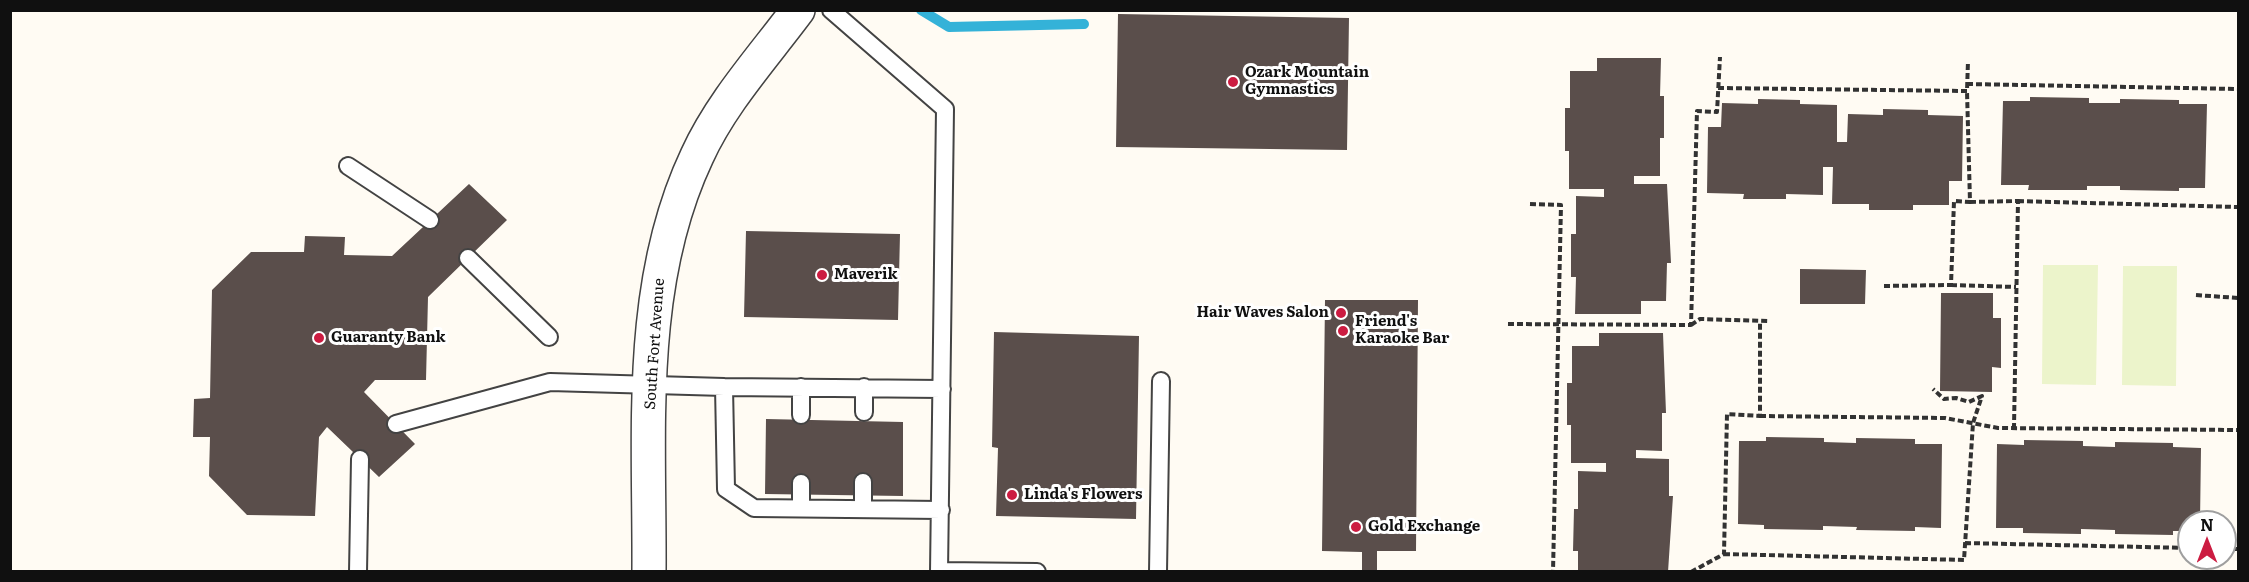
<!DOCTYPE html>
<style>
body{margin:0}
#map{position:relative;width:2249px;height:582px;overflow:hidden;background:#fffbf3;font-family:Literata,serif}
canvas{display:block}
.frame{position:absolute;inset:0;border:12px solid #101010;pointer-events:none}
.north{position:absolute;left:2177px;top:510px;width:60px;height:60px;box-sizing:border-box;background:#fff;border:2px solid #9f9f9f;border-radius:50%;rotate:0deg;font-size:16px;font-weight:700;line-height:24px;text-align:center;color:#101010}
.north::after{content:'';display:block;margin:auto;width:21px;height:27px;background:#cc1c41;clip-path:polygon(50% 0,100% 100%,50% 72%,0 100%)}
</style>
<div id="map">
<canvas width="2249" height="582"></canvas>
<div class="frame"></div>
<div class="north">N</div>
</div>
<script>
const context = document.querySelector('canvas').getContext('2d');
context.lineJoin = 'round';
function fill(path, color) { context.fillStyle = color; context.fill(path, 'evenodd'); }
function trace(path, color, width, dash) { context.strokeStyle = color; context.lineWidth = width; context.lineCap = dash ? 'butt' : 'round'; context.setLineDash(dash || []); context.stroke(path); }
function write(font, color, halo, rows, align = 'center') {
  context.font = font + ' Literata,serif'; context.lineWidth = 6; context.setLineDash([]); context.textBaseline = 'middle'; context.strokeStyle = halo; context.fillStyle = color; for (const [text, x, y, turn = 0] of rows) {
    context.save(); context.translate(x, y); context.rotate((+turn || 0) * Math.PI / 180); context.textAlign = isNaN(turn) ? turn : align; if (halo) context.strokeText(text, 0, 0); context.fillText(text, 0, 0); context.restore();
  }
}
const pitch = new Path2D(`
 M2043 265H2098L2096 385 2042 384Z
 M2123 266H2177L2176 386 2122 385Z`);
const stream = new Path2D(`
 M921 10 949 27 1084 24`);
const building = new Path2D(`
 M1118 14 1349 18 1347 150 1116 147Z
 M1597 58H1661L1660 96H1664V138H1660V176H1634V184H1667L1671 263H1667L1666 301H1641V314H1575L1576 277H1571V234H1576V196L1604 197V189H1569V151H1565V108H1570V71H1597Z
 M2030 97 2089 98V103H2120V99L2179 100V104H2207L2205 188H2179V191L2120 190V186H2087V190H2028L2029 185H2001L2003 101H2030Z
 M1758 99 1800 100V104L1837 105V142H1847L1848 114 1883 115V109L1928 110V115L1963 116 1962 181H1949V205H1913V210H1869V204H1832L1833 167H1823V195L1786 194V199H1743L1744 194 1707 193 1708 127H1721L1722 103 1758 104Z
 M469 184 507 220 428 297 426 380H375L364 392 415 444 379 477 327 427 319 437 315 516 247 515 209 476 210 437H193L194 399 210 398 212 290 251 252H304L305 236 345 237 344 255 392 256Z
 M746 231 900 234 898 320 744 317Z
 M1800 269 1866 270 1865 304H1800Z
 M1941 293H1993V318H2001V368L1992 367V392L1940 391Z
 M1325 300H1418L1416 551H1377V572H1362V552L1322 551Z
 M994 332 1139 336 1136 519 996 516 998 448 992 447Z
 M1599 333H1663L1666 413H1662V451L1636 450V458L1669 459V496H1673L1668 572H1578V551H1573L1574 509H1578V471L1606 472V463H1571V425H1567V383H1572V346H1599Z
 M766 419 903 422V496L765 494Z
 M1766 437 1824 438V442L1856 443V438L1915 439V444H1942L1941 528 1915 527V531L1856 530 1857 527 1823 526V530L1764 529V525L1738 524 1739 441H1766Z
 M2024 440 2083 441V446L2115 447V442L2173 443V447L2201 448 2200 522H2189V531H2173V535L2115 534V530L2081 529V534L2023 533V528H1996L1997 444 2024 445Z`);
const path = new Path2D(`
 M1967 84 2238 89
 M1718 88 1967 91 1968 61
 M2018 201 2238 207
 M1970 202 2018 201 2014 427
 M1530 204 1561 205 1553 572
 M1951 285 2016 287
 M1884 286 1951 285 1954 201 1970 202 1967 91
 M2196 295 2238 298
 M1508 324 1691 325 1697 111 1717 112 1720 57
 M1691 325 1700 319 1768 321
 M1760 416 1945 418 1998 428 2238 430
 M1965 543 2189 548
 M2225 549H2238
 M1724 554 1964 560 1973 423 1982 396 1969 402 1956 398 1944 399 1933 389
 M1691 572 1724 554 1727 414 1760 416V321`);
const service = new Path2D(`
 M831 10 945 109 939 572
 M348 166 430 220
 M468 258 549 337
 M801 387V415
 M864 387V412
 M396 424 550 382 724 387
 M801 508V483
 M863 509V482
 M941 510 754 508 726 489 724 387 942 389
 M940 571 1037 572
 M358 572 360 459
 M1158 572 1161 381`);
const tertiary = new Path2D(`
 M649 572C650 433 636 285 697 156 721 103 763 57 798 10`);
const markers = [
 [1233,82,6,"#cc1c41"],
 [822,275,6,"#cc1c41"],
 [1341,313,6,"#cc1c41"],
 [1343,331,6,"#cc1c41"],
 [319,338,6,"#cc1c41"],
 [1012,495,6,"#cc1c41"],
 [1356,527,6,"#cc1c41"]
];
const poiNames = [
 ["Ozark Mountain",1245,73],
 ["Gymnastics",1245,90],
 ["Maverik",834,275],
 ["Hair Waves Salon",1329,313,"right"],
 ["Friend's",1355,322],
 ["Karaoke Bar",1355,339],
 ["Guaranty Bank",331,338],
 ["Linda's Flowers",1024,495],
 ["Gold Exchange",1368,527]
];
const streetNames = [
 ["South Fort Avenue",655,344,-86]
];
fill(pitch, '#ecf4cb');
trace(stream, '#34b2d8', 10);
fill(building, '#5a4e4b');
trace(service, '#434343', 20);
trace(tertiary, '#434343', 36);
trace(path, '#323232', 4, [6, 3]);
trace(service, '#fff', 16);
trace(tertiary, '#fff', 33);
for (const [x, y, r, color] of markers) { const dot = new Path2D(); dot.arc(x, y, r, 0, 2 * Math.PI); context.fillStyle = color; context.fill(dot); trace(dot, '#fff', 2); }
write('bold 15px', '#101010', '#fff', poiNames, 'left');
write('15px', '#101010', '#fff', streetNames);
</script>
